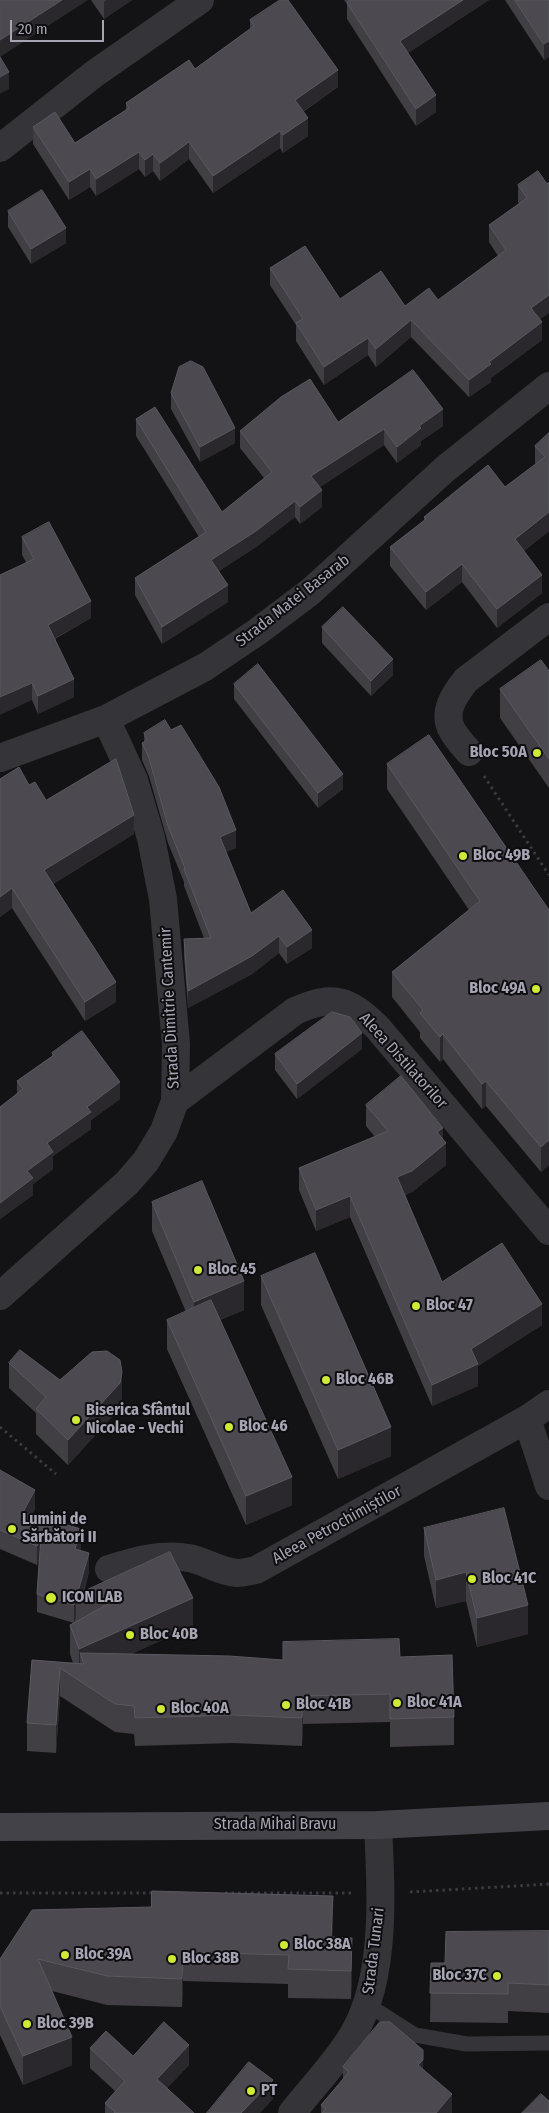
<!DOCTYPE html>
<meta charset="utf-8">
<style>
body{margin:0}
#map{position:relative;width:549px;height:2113px;overflow:hidden;background:#131214;font-family:"Fira Sans Condensed",sans-serif}
canvas{display:block}
.scale{position:absolute;left:10px;top:20px;width:94px;height:22px;box-sizing:border-box;border:2px solid #a7a5b4;border-top:0;padding-left:6px;font-size:15px;line-height:18px;white-space:nowrap;color:#a7a5b4;-webkit-text-stroke:4px #0e0d0f;paint-order:stroke}
</style>
<div id="map">
<canvas width="549" height="2113"></canvas>
<div class="scale">20 m</div>
</div>
<script>
const context = document.querySelector('canvas').getContext('2d');
context.lineJoin = 'round';
function trace(path, color, width, dash) { context.strokeStyle = color; context.lineWidth = width; context.lineCap = dash ? 'butt' : 'round'; context.setLineDash(dash || []); context.stroke(path); }
function fill(path, color) { context.fillStyle = color; context.fill(path, 'evenodd'); }
function write(font, color, halo, rows, align = 'center') {
  context.font = font + ' "Fira Sans Condensed",sans-serif'; context.lineWidth = 4; context.setLineDash([]); context.textBaseline = 'middle'; context.strokeStyle = halo; context.fillStyle = color; for (const [text, x, y, turn = 0] of rows) {
    context.save(); context.translate(x, y); context.rotate((+turn || 0) * Math.PI / 180); context.textAlign = isNaN(turn) ? turn : align; if (halo) context.strokeText(text, 0, 0); context.fillText(text, 0, 0); context.restore();
  }
}
const path = new Path2D(`
 M484 776 549 875
 M0 1427 56 1474
 M410 1892 549 1884
 M0 1893H156
 M225 1893H351`);
const service = new Path2D(`
 M368 2005 415 2035 467 2044 549 2043`);
const minor = new Path2D(`
 M0 148 94 74 200 0
 M469 752C464 746 456 738 452 730 442 712 455 694 466 680L549 617
 M0 758 106 719 205 667 257 632 310 592 445 469 549 386
 M175 1101 295 1011C333 994 348 999 377 1027L549 1231
 M0 1296 127 1183 146 1161 164 1131 175 1101 176 1044 163 899 151 838 134 780 106 719
 M527 1419 549 1486
 M109 1569C135 1561 161 1553 189 1558 205 1561 220 1572 237 1573 243 1573 250 1571 256 1570L527 1419 549 1404
 M292 2113C310 2090 331 2068 347 2044 388 1986 381 1893 378 1825`);
const secondary = new Path2D(`
 M0 1827 378 1825 549 1816`);
const wall = new Path2D(`
 M91 0H132L104 19Z
 M344 0H489L408 53 436 112 416 126 347 19V4Z
 M505 0H549V57L544 60Z
 M250 20 338 87 303 112 308 136 283 153 280 148 213 193 189 159 160 181 153 171 145 177 139 169 96 196 90 187 69 200 33 144V127L75 143 126 110V103L195 69 250 29Z
 M549 182V313L540 319 542 340 491 378V382L469 397 411 337 376 367 368 355 324 385 296 341V325L270 285V268L340 299 405 306 438 300 498 256 489 242V225L519 204 518 202V185L547 184Z
 M8 211 66 243 31 264 8 227Z
 M171 393 235 443 200 462 171 409Z
 M136 419 222 512 264 478 240 448V431L338 422 443 426 421 441V445L397 463 384 445 320 487 322 507 300 524 295 517 256 547 219 571 228 602 162 644 135 595V578L199 537 136 436Z
 M549 433V531L524 551 542 593 497 628 462 582 426 610 390 566V547L424 521V517L505 487 535 465V446Z
 M22 537 91 618 55 639 74 697 38 714 32 700 26 562 22 555Z
 M322 627 393 675 371 696 322 643Z
 M549 671V788L500 718V689Z
 M234 684 343 789 318 808 234 699Z
 M144 733 236 848 226 852 251 913 312 948 287 964 279 953 252 974 188 1008 184 956V939L204 938 184 886V882L168 843 149 776 142 760V743L144 742Z
 M387 764 549 910V1165L541 1172 486 1106 482 1109 443 1059 440 1062 420 1038V1032L392 997V972L469 910 387 789Z
 M0 779 29 785 46 800 134 834 53 884 116 1002 85 1021 12 908 0 917Z
 M362 1049 297 1099 275 1070V1054Z
 M52 1053 120 1099 91 1120V1129L53 1156V1169L33 1184V1195L0 1219V1107L17 1094V1081L52 1056Z
 M366 1105 443 1140 446 1165 412 1192 405 1195 442 1282 542 1325 478 1366V1386L432 1406 350 1217 316 1231 299 1190V1168L375 1137 366 1126Z
 M152 1202 244 1310 220 1320 292 1505 246 1525 167 1349V1320L186 1312 152 1231Z
 M261 1276 391 1456 338 1479 261 1305Z
 M9 1363 60 1380 122 1397 120 1408 68 1465 36 1434V1413L9 1388Z
 M0 1470 35 1509 32 1515 81 1548 80 1551 89 1572 84 1592 193 1626 131 1654 283 1660 400 1657 454 1717V1745L390 1747V1722L303 1724 302 1746 233 1743 135 1746 134 1734 115 1732 60 1696 56 1753 27 1751V1723L32 1660 73 1663 70 1654V1625L74 1623 37 1612V1594L39 1560 37 1565 0 1549Z
 M424 1528 528 1634 477 1647 466 1601 436 1608 424 1556Z
 M333 1925 332 1937 352 1966 351 1999 288 1998V1984L183 1981 182 2007 107 2005 52 1991 72 2065 23 2085 0 2035V1959Z
 M549 1931V2013L508 2011V2023L430 2022 431 1963H445Z
 M90 2048 189 2065 167 2088 194 2113H105V2103L115 2091 90 2068Z
 M343 2067 423 2069 452 2113H321V2105L343 2080Z`);
const shadedWall = new Path2D(`
 M62 0H88L0 57V40Z
 M106 0H132L104 19V2Z
 M463 0H489L400 58V41Z
 M549 41V57L544 60V44Z
 M338 70V87L295 117V100Z
 M9 72V89L0 94V77Z
 M436 95V112L416 126V109Z
 M308 118V136L283 153V135Z
 M280 131V148L213 193V176Z
 M189 142V159L160 181V163Z
 M139 152V169L96 196V179Z
 M153 154V171L145 177V160Z
 M90 169V187L69 200V182Z
 M66 228V243L31 264V249Z
 M549 295V313L531 325V308Z
 M411 320V337L376 367V349Z
 M542 322V340L491 378V382L469 397V380L489 362Z
 M368 338V355L324 385V367Z
 M443 409V426L421 441V445L397 463V447L419 426Z
 M235 428V443L200 462V447Z
 M384 429V445L311 493V476Z
 M322 490V507L300 524V507Z
 M295 501V517L256 547 211 576V560Z
 M549 512V531L515 558V539Z
 M462 564V582L426 610V592Z
 M542 575V593L497 628V609Z
 M228 585V602L162 644V627Z
 M91 601V618L48 642V625Z
 M393 659V675L371 696V681Z
 M74 679V697L38 714V696Z
 M32 683V700L0 715V697Z
 M343 774V789L318 808V793Z
 M134 815V834L44 889V870Z
 M236 830V848L220 854V837Z
 M12 888V908L0 917V897Z
 M312 930V948L287 964V947Z
 M279 936V953L252 974 188 1008V991Z
 M116 982V1002L85 1021V1002Z
 M362 1033V1049L297 1099V1084Z
 M443 1034V1059L440 1062V1037Z
 M486 1081V1106L482 1109V1084Z
 M120 1082V1099L91 1120V1129L53 1156V1169L33 1184V1195L0 1219V1203L27 1171 47 1143 87 1107Z
 M443 1128V1145L446 1143V1165L412 1192 397 1198V1177L437 1132Z
 M549 1140V1165L541 1172V1147Z
 M350 1196V1217L316 1231V1210Z
 M244 1281V1310L194 1331V1302Z
 M542 1304V1325L478 1366V1386L432 1406V1385L471 1349Z
 M122 1372V1397L120 1408 68 1465V1440Z
 M391 1427V1456L338 1479V1450Z
 M292 1477V1505L246 1525V1496Z
 M35 1490V1509L23 1531V1512Z
 M81 1529V1548L75 1568V1549Z
 M41 1537V1556L37 1565V1546Z
 M89 1553V1572L82 1597 77 1595Z
 M466 1572V1601L436 1608V1580Z
 M76 1598V1617L74 1623V1605Z
 M193 1598V1626L84 1675V1664L80 1653V1677L79 1678V1649Z
 M528 1605V1634L477 1647V1618Z
 M60 1668V1696L56 1753V1725Z
 M303 1696V1724L302 1746V1718Z
 M333 1896V1925L331 1966V1937Z
 M352 1938V1966L351 1999V1971Z
 M183 1952V1981L182 2007V1979Z
 M72 2037V2065L23 2085V2056Z
 M189 2045V2065L157 2099V2079Z
 M423 2060V2080L418 2065Z
 M273 2080V2099L260 2113H241Z
 M452 2094V2113H436Z`);
const building = new Path2D(`
 M0 0H62L0 40Z
 M280 0H288L338 70 295 100 308 118 283 135 280 131 213 176 189 142 160 163 153 154 145 160 139 152 96 179 90 169 69 182 33 127 55 112 75 143 129 108 126 103 189 60 195 69 254 26 250 20Z
 M350 0H463L400 41 436 95 416 109 347 3Z
 M515 0H549V41L544 44Z
 M0 57 9 72 0 77Z
 M538 171 547 184 549 182V295L531 308 542 322 489 362 491 364 469 380 411 320 376 349 368 338 324 367 296 323 303 319 270 268 305 246 340 299 381 271 405 306 429 288 438 300 506 250 489 225 527 198 518 185Z
 M42 190 66 228 31 249 8 211Z
 M191 361 203 367 235 428 200 447 171 393 179 367Z
 M413 370 443 409 419 426 421 428 397 447 384 429 311 476 322 490 300 507 295 501 256 531 211 560 228 585 162 627 135 578 206 532 136 419 155 407 222 512 272 472 240 431 281 397 310 379 338 422Z
 M549 433V512L515 539 542 575 497 609 462 564 426 592 390 547 426 519 424 517 488 465 505 487 545 457 535 446Z
 M49 522 91 601 48 625 74 679 38 696 32 683 0 697V575L34 559 22 537Z
 M343 607 393 659 371 681 322 627Z
 M541 660 549 671V759L500 689Z
 M258 664 343 774 318 793 234 684Z
 M165 720 171 730 181 725 219 787 236 830 220 837 251 913 283 890 312 930 287 947 279 936 252 956 188 991 184 939 211 938 184 869 185 868 168 826 149 758 142 743 147 740 144 733Z
 M429 735 549 910V1140L541 1147 486 1081 482 1084 443 1034 440 1037 420 1013 423 1010 392 972 480 901 387 764Z
 M116 759 134 815 44 870 116 982 85 1002 12 888 0 897V779L19 767 29 785 35 782 46 800Z
 M332 1012 350 1017 362 1033 297 1084 275 1054Z
 M82 1031 120 1082 87 1107 91 1112 47 1143 53 1152 27 1171 33 1178 0 1203V1107L23 1089 17 1081 54 1055 52 1053Z
 M401 1076 443 1128 437 1132 446 1143 412 1171 397 1177 442 1282 502 1243 542 1304 471 1349 478 1364 432 1385 350 1196 316 1210 299 1168 388 1131 366 1105Z
 M202 1181 244 1281 194 1302 152 1202Z
 M315 1253 391 1427 338 1450 261 1276Z
 M211 1300 292 1477 246 1496 167 1320Z
 M20 1350 60 1380 92 1352 107 1351 120 1360 122 1372 120 1383 68 1440 36 1409 46 1397 9 1363Z
 M0 1470 35 1490 23 1512 81 1529 75 1549 89 1553 77 1595H76L74 1605 37 1594 41 1537 37 1546 0 1530Z
 M504 1508 528 1605 477 1618 466 1572 436 1580 424 1528Z
 M170 1552 193 1598 79 1649 70 1625 108 1604 76 1595Z
 M399 1639 400 1657 452 1655 454 1717 390 1719V1694L303 1696 302 1718 233 1715 135 1718 134 1706 115 1704 60 1668 56 1725 27 1723 32 1660 84 1664 80 1653 229 1656 283 1660V1642Z
 M152 1891 333 1896 331 1937 352 1938 351 1971 288 1969 289 1955 183 1952 182 1979 107 1976 38 1959 72 2037 23 2056 0 2006V1959L32 1910 151 1907Z
 M549 1931V1985L508 1983V1994L430 1993 431 1963H445L446 1932Z
 M164 2022 189 2045 157 2079 194 2113H114L115 2112 105 2103 125 2081 90 2048 106 2031 133 2056Z
 M380 2022H390L423 2050V2060L418 2065 452 2094 436 2113H322L326 2109 321 2105 349 2072 343 2067Z
 M249 2062 273 2080 241 2113H207Z
 M541 2094 549 2101V2113H522Z`);
const markers = [
 [537,753,5,"#d0e836"],
 [463,856,5,"#d0e836"],
 [536,989,5,"#d0e836"],
 [198,1270,5,"#d0e836"],
 [416,1306,5,"#d0e836"],
 [326,1380,5,"#d0e836"],
 [76,1420,5,"#d0e836"],
 [229,1427,5,"#d0e836"],
 [12,1529,5,"#d0e836"],
 [472,1579,5,"#d0e836"],
 [51,1598,6,"#d0e836"],
 [130,1635,5,"#d0e836"],
 [397,1703,5,"#d0e836"],
 [286,1705,5,"#d0e836"],
 [161,1709,5,"#d0e836"],
 [284,1945,5,"#d0e836"],
 [65,1955,5,"#d0e836"],
 [172,1959,5,"#d0e836"],
 [497,1976,5,"#d0e836"],
 [27,2024,5,"#d0e836"],
 [251,2091,5,"#d0e836"]
];
const streetNames = [
 ["Strada Matei Basarab",293,601,-38],
 ["Strada Dimitrie Cantemir",170,1008,-93],
 ["Aleea Distilatorilor",403,1061,48],
 ["Aleea Petrochimiștilor",337,1525,-29],
 ["Strada Mihai Bravu",275,1825],
 ["Strada Tunari",374,1951,-83]
];
const poiNames = [
 ["Bloc 50A",527,753,"right"],
 ["Bloc 49B",473,856],
 ["Bloc 49A",526,989,"right"],
 ["Bloc 45",208,1270],
 ["Bloc 47",426,1306],
 ["Bloc 46B",336,1380],
 ["Biserica Sfântul",86,1411],
 ["Nicolae - Vechi",86,1429],
 ["Bloc 46",239,1427],
 ["Lumini de",22,1520],
 ["Sărbători II",22,1538],
 ["Bloc 41C",482,1579],
 ["ICON LAB",62,1598],
 ["Bloc 40B",140,1635],
 ["Bloc 41A",407,1703],
 ["Bloc 41B",296,1705],
 ["Bloc 40A",171,1709],
 ["Bloc 38A",294,1945],
 ["Bloc 39A",75,1955],
 ["Bloc 38B",182,1959],
 ["Bloc 37C",487,1976,"right"],
 ["Bloc 39B",37,2024],
 ["PT",261,2091]
];
trace(path, '#3b3a40', 3, [2.5, 4]);
trace(service, '#353439', 15);
trace(minor, '#353439', 28);
trace(secondary, '#434249', 28);
fill(wall, '#413f44');
fill(shadedWall, '#2a282c');
fill(building, '#4c4a50');
trace(building, '#5a5860', 1);
for (const [x, y, r, color] of markers) { const dot = new Path2D(); dot.arc(x, y, r, 0, 2 * Math.PI); context.fillStyle = color; context.fill(dot); trace(dot, '#0e0d0f', 2); }
write('16px', '#a7a5b4', '#0e0d0f', streetNames);
write('bold 16px', '#a7a5b4', '#0e0d0f', poiNames, 'left');
</script>
